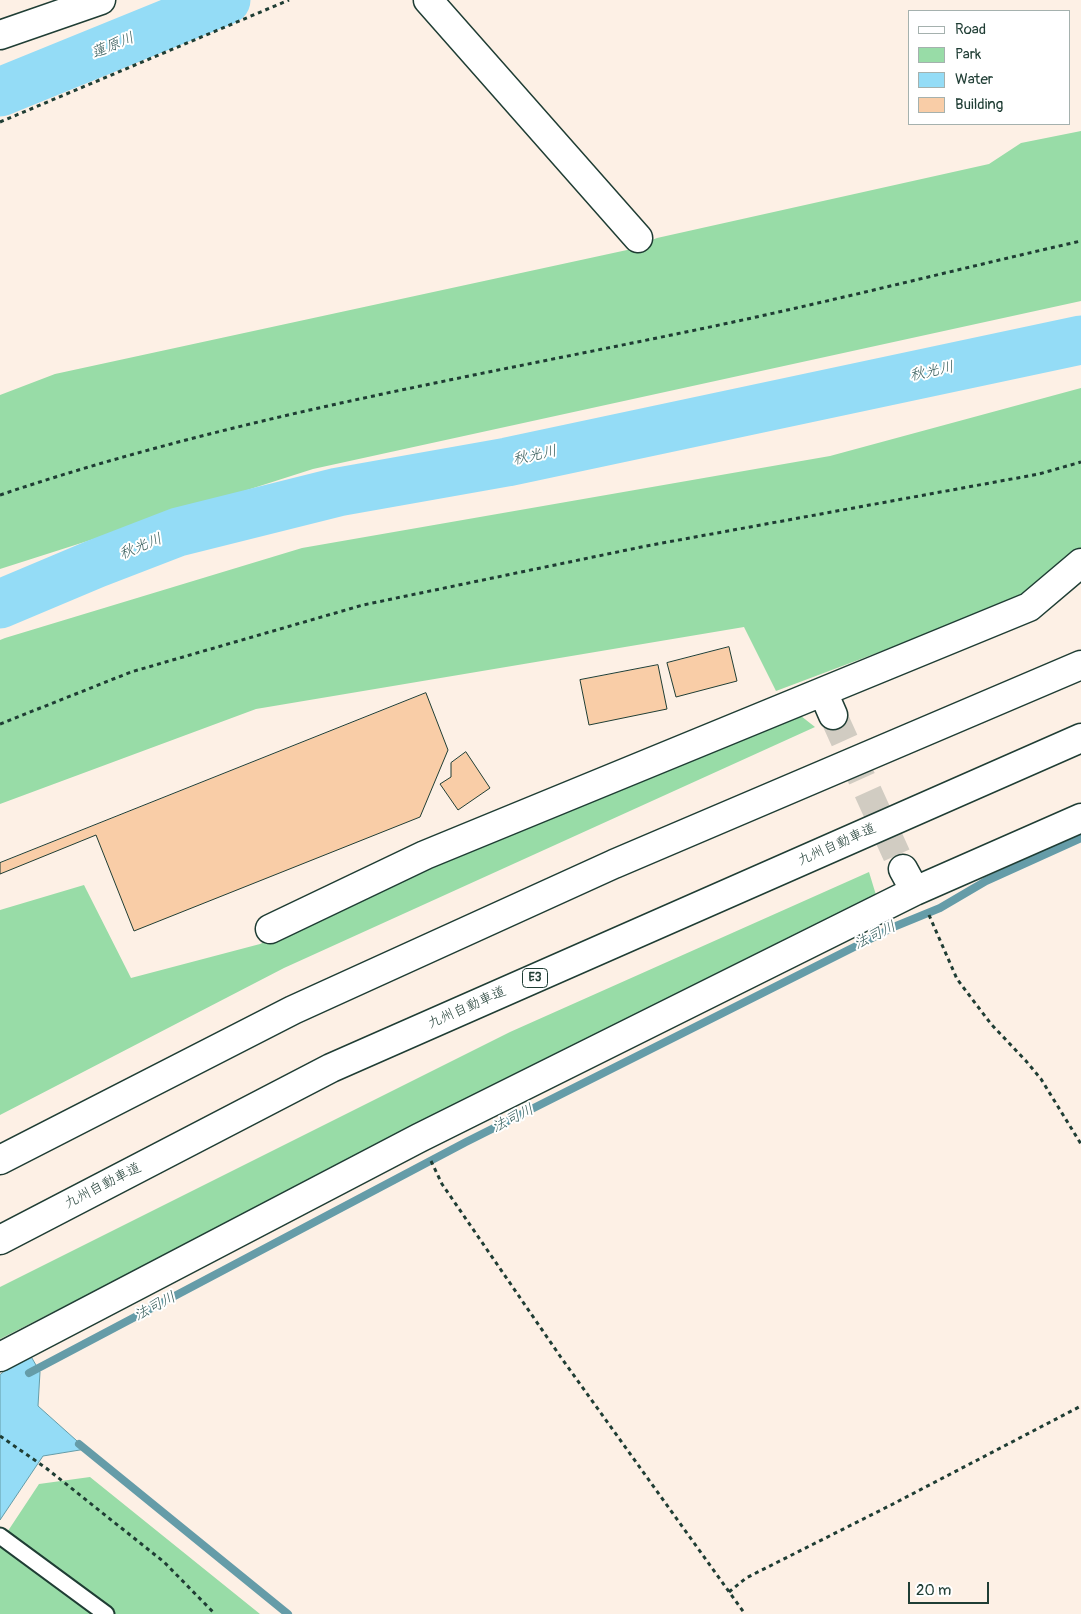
<!DOCTYPE html>
<meta charset="utf-8">
<style>
body{margin:0}
#map{position:relative;width:1081px;height:1614px;overflow:hidden;background:#fdf0e5;font-family:Pangolin,sans-serif}
canvas{display:block}
.legend{position:absolute;left:908px;top:10px;width:162px;height:115px;box-sizing:border-box;background:#fff;border:1px solid #a5b1ae;margin:0;padding:6px 9px;list-style:none;font-size:15px;color:#1f3d34}
.legend li{display:flex;align-items:center;gap:10px;height:25px}
.legend b{width:25px;border:1px solid #a5b1ae}
.scale{position:absolute;left:908px;top:1582px;width:81px;height:22px;box-sizing:border-box;border:2px solid #1f3d34;border-top:0;padding-left:6px;font-size:15px;line-height:18px;white-space:nowrap;color:#1f3d34;-webkit-text-stroke:4px #fff;paint-order:stroke}
</style>
<div id="map">
<canvas width="1081" height="1614"></canvas>
<ul class="legend">
<li><b style="height:6px;background:#fff"></b>Road</li>
<li><b style="height:14px;background:#98dca7"></b>Park</li>
<li><b style="height:14px;background:#94dcf6"></b>Water</li>
<li><b style="height:14px;background:#f9cda7"></b>Building</li>
</ul>
<div class="scale">20 m</div>
</div>
<script>
const context = document.querySelector('canvas').getContext('2d');
context.lineJoin = 'round';
function fill(path, color) { context.fillStyle = color; context.fill(path, 'evenodd'); }
function trace(path, color, width, dash) { context.strokeStyle = color; context.lineWidth = width; context.lineCap = dash ? 'butt' : 'round'; context.setLineDash(dash || []); context.stroke(path); }
function write(font, color, halo, rows, align = 'center') {
  context.font = font + ' Pangolin,"Klee One",sans-serif'; context.lineWidth = 4; context.setLineDash([]); context.textBaseline = 'middle'; context.strokeStyle = halo; context.fillStyle = color; for (const [text, x, y, turn = 0] of rows) {
    context.save(); context.translate(x, y); context.rotate((+turn || 0) * Math.PI / 180); context.textAlign = isNaN(turn) ? turn : align; if (halo) context.strokeText(text, 0, 0); context.fillText(text, 0, 0); context.restore();
  }
}
const green = new Path2D(`
 M1081 131V301L313 469 0 569V395L55 374 627 250 657 238 989 164 1021 143Z
 M1081 388V576L776 691 744 627 256 709 0 804V640L5 638 302 548 830 456Z
 M792 709 815 727 284 968 0 1115V910L84 885 131 978 260 944Z
 M869 872 876 895 415 1128 0 1339V1287L510 1032Z
 M90 1477 260 1614H0V1543L39 1484Z`);
const water = new Path2D(`
 M29 1353 40 1372 38 1406 86 1449 43 1456 0 1520V1375Z`);
const stream = new Path2D(`
 M29 1373 466 1142 896 926 940 908 986 881 1081 838
 M79 1444 288 1614`);
const river = new Path2D(`
 M0 92 226 0
 M0 604 95 564 178 532 338 492 507 462 1081 340`);
const building = new Path2D(`
 M729 647 737 681 676 697 667 663Z
 M658 665 667 709 589 725 580 680Z
 M426 693 448 750 420 817 134 931 96 835 0 874V863Z
 M466 752 490 788 458 810 440 784 451 777V763Z`);
const streetTunnel = new Path2D(`
 M833 715 903 869`);
const path = new Path2D(`
 M0 122 289 0
 M0 495C240 414 491 374 738 321 853 296 967 267 1081 241
 M0 724 131 672 363 605 646 546 1039 474 1081 462
 M929 915 957 979 991 1024 1026 1061 1041 1079 1081 1144
 M431 1161 442 1184 560 1356 745 1614
 M0 1436 46 1468 164 1562 215 1614
 M729 1592 746 1578 891 1505 1081 1406`);
const lane = new Path2D(`
 M0 1536 106 1614`);
const street = new Path2D(`
 M428 0 638 238
 M823 692 833 715
 M903 869 915 891
 M270 929 425 855 1029 607 1081 563
 M0 1357 419 1138 915 891 1081 818`);
const secondary = new Path2D(`
 M0 35 101 0`);
const highway = new Path2D(`
 M0 1160 293 1010 614 864 1081 665
 M0 1240 331 1068 1081 738`);
const shields = [
 [535,978,25]
];
const shieldNames = [
 ["E3",535,978]
];
const streetNames = [
 ["九州自動車道",837,845,-24],
 ["九州自動車道",467,1008,-24],
 ["九州自動車道",103,1186,-27]
];
const waterNames = [
 ["蓮原川",113,46,-22],
 ["秋光川",932,372,-12],
 ["秋光川",535,456,-12],
 ["秋光川",141,547,-22],
 ["法司川",875,936,-26],
 ["法司川",513,1119,-27],
 ["法司川",155,1307,-28]
];
fill(green, '#98dca7');
fill(water, '#94dcf6');
trace(water, '#659ca8', 1);
trace(stream, '#659ca8', 8);
trace(river, '#94dcf6', 49);
fill(building, '#f9cda7');
trace(building, '#1f3d34', 1);
trace(streetTunnel, '#d1ccc2', 28, [28, 14]);
trace(lane, '#1f3d34', 19);
trace(street, '#1f3d34', 31);
trace(secondary, '#1f3d34', 31);
trace(highway, '#1f3d34', 31);
trace(path, '#1f3d34', 3, [4, 4]);
trace(lane, '#fff', 15);
trace(street, '#fff', 28);
trace(secondary, '#fff', 28);
trace(highway, '#fff', 28);
for (const [x, y, w] of shields) { const box = new Path2D(); box.roundRect(x - w / 2, y - 9.5, w, 19, 4); context.fillStyle = '#fff'; context.fill(box); trace(box, '#1f3d34', 1); }
write('bold 12px', '#1f3d34', null, shieldNames);
write('14px', '#1f3d34', '#fff', streetNames);
write('italic 15px', '#365d5b', '#fff', waterNames);
</script>
